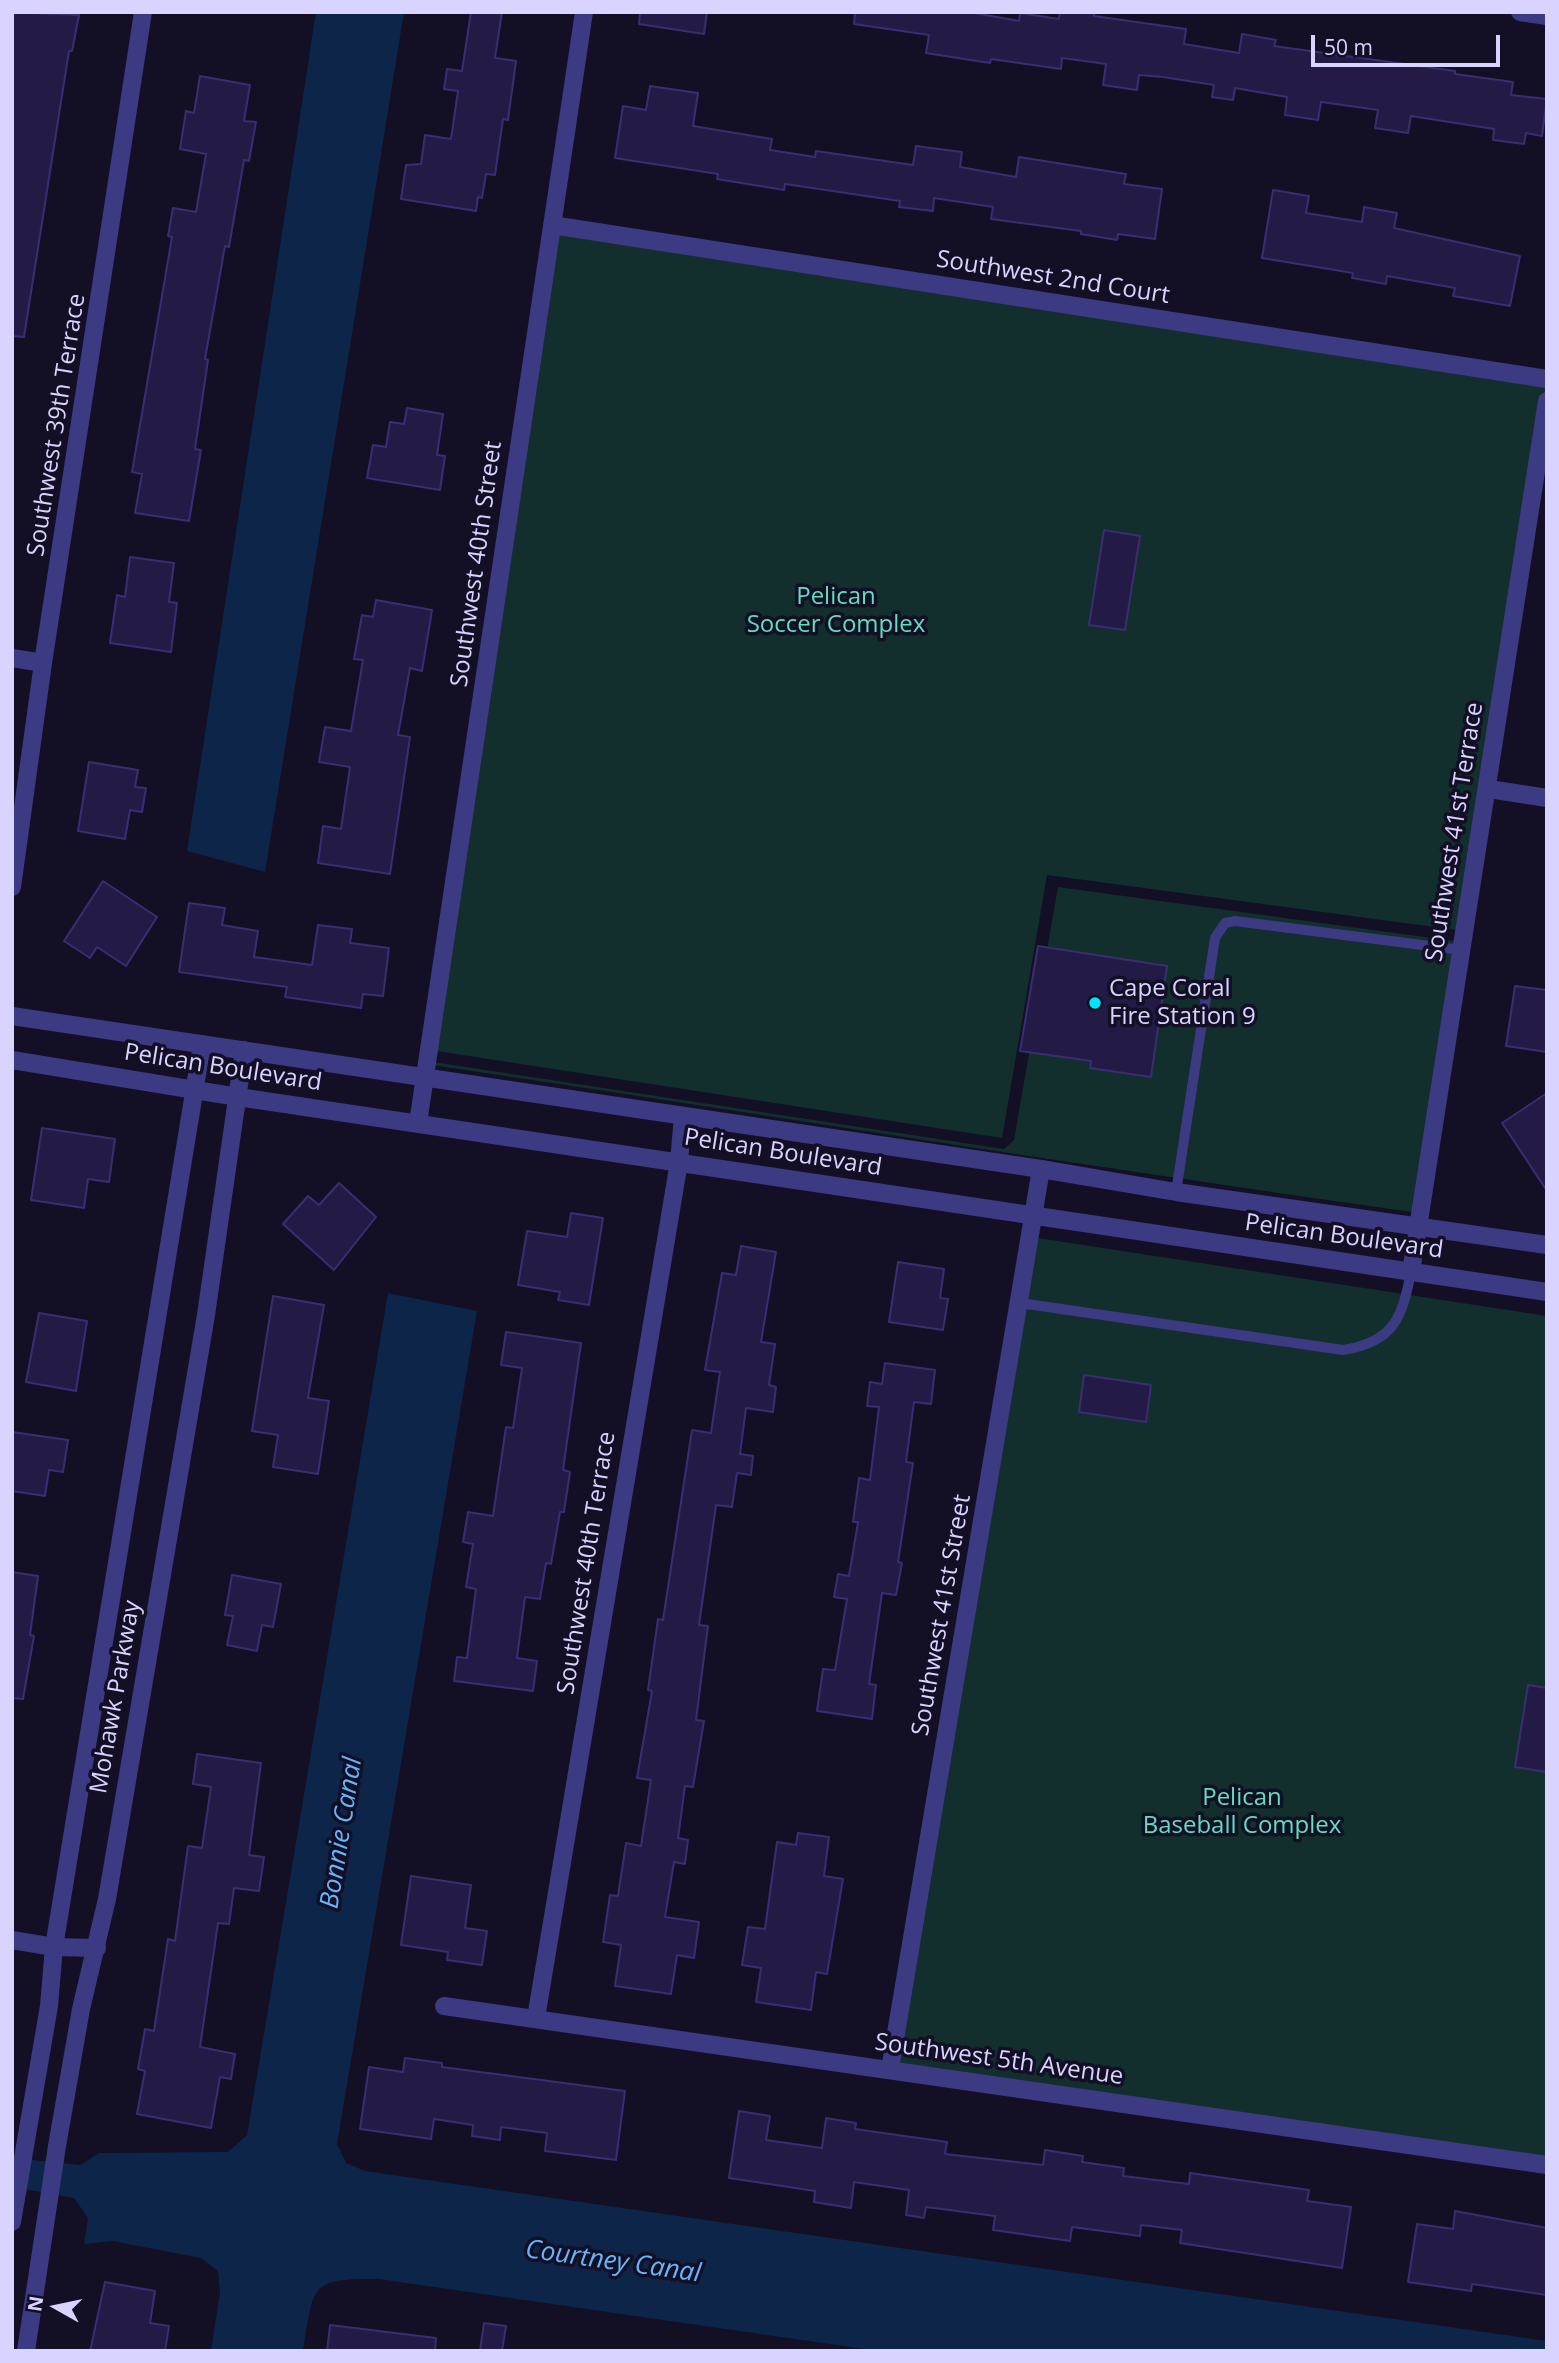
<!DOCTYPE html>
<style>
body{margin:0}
#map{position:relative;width:1559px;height:2363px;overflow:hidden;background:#130f25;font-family:"Open Sans",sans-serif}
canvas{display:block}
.frame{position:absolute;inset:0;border:14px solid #d8d3ff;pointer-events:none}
.north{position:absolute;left:21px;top:2272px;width:70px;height:70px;-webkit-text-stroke:5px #130f25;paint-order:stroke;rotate:279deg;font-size:19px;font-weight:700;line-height:28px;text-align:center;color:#d8d3ff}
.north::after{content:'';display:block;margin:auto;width:24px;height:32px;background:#d8d3ff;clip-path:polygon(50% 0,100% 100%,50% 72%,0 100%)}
.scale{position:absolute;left:1311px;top:35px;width:189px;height:32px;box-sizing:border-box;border:4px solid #d8d3ff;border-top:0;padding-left:9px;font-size:21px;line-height:24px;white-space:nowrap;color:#d8d3ff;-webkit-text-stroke:5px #130f25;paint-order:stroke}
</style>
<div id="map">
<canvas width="1559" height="2363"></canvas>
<div class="frame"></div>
<div class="north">N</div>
<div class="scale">50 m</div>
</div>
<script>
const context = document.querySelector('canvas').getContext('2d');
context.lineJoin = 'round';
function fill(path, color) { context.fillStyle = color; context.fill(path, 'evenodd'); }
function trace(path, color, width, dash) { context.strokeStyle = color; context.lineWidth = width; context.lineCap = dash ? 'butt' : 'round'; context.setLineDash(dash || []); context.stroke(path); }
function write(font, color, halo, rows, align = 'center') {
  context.font = font + ' "Open Sans",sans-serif'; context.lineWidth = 7; context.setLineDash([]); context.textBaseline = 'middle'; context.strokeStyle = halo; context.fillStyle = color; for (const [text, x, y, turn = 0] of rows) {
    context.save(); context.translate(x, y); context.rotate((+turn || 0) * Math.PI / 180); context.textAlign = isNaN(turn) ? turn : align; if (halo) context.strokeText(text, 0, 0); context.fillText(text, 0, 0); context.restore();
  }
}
const green = new Path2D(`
 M552 225 1547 379V401L1464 931 1047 875 1002 1138 430 1050Z
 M1058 887 1461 942 1419 1213C1090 1167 761 1114 432 1065L433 1062 1004 1149 1014 1140Z
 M1031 1237 1547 1316V2165L890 2069Z`);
const water = new Path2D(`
 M316 12H404L265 872 187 851Z
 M388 1293 477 1311 337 2144 346 2163 365 2171 1547 2341V2351H878L379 2279C308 2278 314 2286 303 2351H211L220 2292 218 2271 201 2258 112 2241 84 2244 88 2218 74 2198 12 2187V2158L81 2165 99 2153 228 2152 247 2135Z`);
const building = new Path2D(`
 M12 12 79 15 72 51H69L24 337 12 336Z
 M471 12H502L495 58 516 61 508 120 503 119 495 175 486 174 482 198 478 197 476 211 401 199 406 165 421 164 425 135 451 139 458 91 444 89 447 69 462 71Z
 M640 12H707L704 34 639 24Z
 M855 12H969L1019 21 1020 13 1059 19 1060 12H1094V16L1186 29 1184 44 1239 53 1242 34 1276 40 1274 46 1455 71V74L1513 82 1511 95 1547 99 1542 136 1526 133 1524 144 1493 140 1494 129 1411 116 1408 133 1375 128 1378 110 1321 102 1318 120 1285 115 1287 97 1235 88 1233 100 1212 97 1214 85 1163 77 1139 75 1137 90 1103 85 1106 64 1062 58 1061 69 991 59 990 63 926 53 929 35 854 24Z
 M200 76 250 85 244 121 256 122 249 161 244 160 229 247 225 246 205 359 208 360 195 449 201 450 189 521 135 513 142 474 132 472 172 237 168 236 173 208 196 212 206 154 180 149 186 111 194 113Z
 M650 86 698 93 693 126 772 139 770 150 815 157 816 151 913 165 916 146 962 152 960 167 1016 177 1019 157 1126 174 1124 184 1162 189 1155 239 1118 234 1117 240 1081 234V231L991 219 993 207 934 198 933 211 899 207 900 201 785 184 784 190 717 179 718 174 615 158 623 106 646 110Z
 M1273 190 1309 196 1306 213 1362 222 1364 207 1397 213 1394 228 1520 256 1510 306 1453 296 1455 288 1387 276 1386 284 1352 278 1353 273 1262 258Z
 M407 408 443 414 437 455 445 456 440 490 367 478 373 445 386 447 390 422 404 424Z
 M1104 530 1140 536 1125 630 1089 625Z
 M130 557 174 563 169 602 177 603 171 652 110 643 117 595 125 597Z
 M376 600 432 610 422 671 410 668 398 735 410 737 390 874 318 863 323 826 341 829 350 767 319 762 325 727 351 731 363 660 354 659 362 615 373 617Z
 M89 762 138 770 135 787 146 788 142 812 130 810 125 839 78 831Z
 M103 881 157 917 126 966 97 947 90 958 64 941Z
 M189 903 225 908 222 925 258 931 254 957 312 965 318 925 352 929 350 943 389 948 383 996 363 994 361 1008 285 997 287 987 179 972Z
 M1038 946 1167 966 1151 1077 1090 1068 1091 1061 1020 1051Z
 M1515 986 1547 990V1052L1506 1046Z
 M1547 1093V1191L1502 1123Z
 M42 1128 115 1139 109 1182 88 1179 84 1208 31 1200Z
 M339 1183 376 1217 334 1270 283 1224 308 1196 319 1205Z
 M571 1213 603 1218 589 1305 558 1300 560 1292 518 1285 527 1231 567 1237Z
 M741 1246 776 1252 761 1342 775 1344 769 1385 776 1387 773 1412 746 1408 740 1454 753 1456 751 1475 737 1473 732 1507 716 1505 699 1625 708 1626 696 1720 704 1721 693 1787 685 1786 678 1838 688 1840 685 1864 674 1862 665 1917 699 1922 694 1958 677 1955 671 1994 615 1986 621 1945 603 1942 610 1895 618 1896 626 1843 641 1846 651 1780 637 1778 652 1691 648 1690 658 1619 663 1620 692 1430 711 1433 720 1372 705 1370 722 1273 736 1275Z
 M898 1262 944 1269 940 1298 948 1299 943 1330 889 1322Z
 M273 1296 324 1305 308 1398 329 1401 318 1474 273 1467 278 1435 252 1431Z
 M39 1313 87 1321 76 1391 26 1382Z
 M506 1332 581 1343 563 1470 570 1472 564 1512H560L551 1564 546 1563 540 1599 525 1597 517 1658 537 1661 533 1691 454 1681 457 1657 467 1658 476 1589 466 1587 473 1544 463 1542 468 1512 493 1516 506 1427 513 1428 522 1368 501 1365Z
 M885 1363 935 1370 931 1404 914 1402 906 1462 913 1463 898 1562 902 1563 896 1595 882 1593 869 1684 876 1685 872 1719 817 1711 823 1669 835 1670 847 1599 834 1597 838 1574 849 1576 858 1522H853L859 1478 870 1480 879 1407 867 1406 870 1382 882 1384Z
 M1084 1375 1151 1385 1146 1422 1079 1412Z
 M12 1432 68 1440 63 1472 49 1470 45 1496 12 1491Z
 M12 1572 38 1576 30 1635 34 1636 23 1699 12 1698Z
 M232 1575 281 1584 273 1627 262 1625 257 1651 227 1645 233 1616 225 1615Z
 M1528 1685 1547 1688V1772L1515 1767Z
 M197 1754 261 1763 249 1855 264 1857 259 1891 234 1888 229 1924 218 1923 200 2047 235 2054 231 2079 220 2077 211 2128 137 2114 145 2071 138 2069 145 2029 154 2031 168 1939 175 1941 188 1846 202 1848 211 1787 193 1784Z
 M798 1833 829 1837 824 1876 843 1879 827 1974 816 1972 811 2010 756 2002 761 1968 742 1965 748 1927 765 1929 777 1842 796 1845Z
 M411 1876 471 1885 465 1928 487 1931 482 1965 447 1960 448 1952 401 1945Z
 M405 2058 442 2063V2067L625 2091 616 2160 545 2151 547 2133 501 2127 500 2140 472 2136 473 2125 434 2119 431 2139 360 2129 369 2067 403 2072Z
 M739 2111 770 2116 766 2140 822 2148 826 2118 856 2123 855 2129 947 2142 945 2154 1043 2165 1045 2150 1083 2156 1082 2162 1124 2168 1123 2176 1189 2184 1190 2173 1309 2190 1307 2201 1351 2207 1342 2268 1180 2243 1182 2230 1141 2225 1140 2236 1072 2227 1070 2241 993 2230 995 2216 926 2207 924 2218 906 2215 909 2190 854 2182 851 2208 814 2202 815 2191 729 2178Z
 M1455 2211 1547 2228V2295L1472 2284 1471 2291 1408 2282 1417 2224 1453 2229Z
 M105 2282 155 2291 150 2323 169 2326 165 2351H90Z
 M484 2323 506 2326 502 2351H480Z
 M330 2325 436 2338 435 2351H327Z`);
const service = new Path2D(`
 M1176 1192 1215 938 1225 923 1235 921 1461 950
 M1020 1303 1343 1350C1394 1342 1402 1318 1411 1272`);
const minor = new Path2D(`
 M1520 12 1547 16
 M552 225 1547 379
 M12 658 43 663
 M1489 789 1547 798
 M12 887 43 663 143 12
 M418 1123 584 12
 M1411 1272C1457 981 1502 691 1547 401
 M12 1940 54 1947 97 1948
 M444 2006 1547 2165
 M536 2018 679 1162 683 1116
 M890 2069 1041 1169`);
const tertiary = new Path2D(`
 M12 1016 1041 1169 1176 1192 1547 1245
 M12 1060 238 1097 1547 1292
 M12 2222 49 2006 54 1947 202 1044
 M26 2351 57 2146 81 2009 107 1899 206 1315 244 1050`);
const markers = [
 [1095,1003,7,"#02e4fc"]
];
const streetNames = [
 ["Southwest 2nd Court",1053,278,9],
 ["Southwest 39th Terrace",57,425,-81],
 ["Southwest 40th Street",477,564,-82],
 ["Southwest 41st Terrace",1455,832,-81],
 ["Pelican Boulevard",223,1068,9],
 ["Pelican Boulevard",783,1153,9],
 ["Pelican Boulevard",1344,1237,8],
 ["Southwest 40th Terrace",587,1563,-81],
 ["Southwest 41st Street",942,1615,-80],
 ["Mohawk Parkway",116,1697,-80],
 ["Southwest 5th Avenue",999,2060,8]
];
const parkNames = [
 ["Pelican",836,597],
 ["Soccer Complex",836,625],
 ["Pelican",1242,1798],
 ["Baseball Complex",1242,1826]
];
const poiNames = [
 ["Cape Coral",1109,989],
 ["Fire Station 9",1109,1017]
];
const waterNames = [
 ["Bonnie Canal",342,1833,-81],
 ["Courtney Canal",613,2262,8]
];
fill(green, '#122f2e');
fill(water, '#0e254a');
fill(building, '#231b46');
trace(building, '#3a2d72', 2);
trace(service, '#3d3a84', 10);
trace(minor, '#3d3a84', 18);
trace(tertiary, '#3d3a84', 18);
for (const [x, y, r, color] of markers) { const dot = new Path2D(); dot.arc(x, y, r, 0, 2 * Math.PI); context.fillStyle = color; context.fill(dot); trace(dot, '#130f25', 2.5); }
write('24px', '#d8d3ff', '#130f25', streetNames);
write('24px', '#5fdfbe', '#130f25', parkNames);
write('24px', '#d8d3ff', '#130f25', poiNames, 'left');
write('italic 26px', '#62b6fe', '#130f25', waterNames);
</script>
